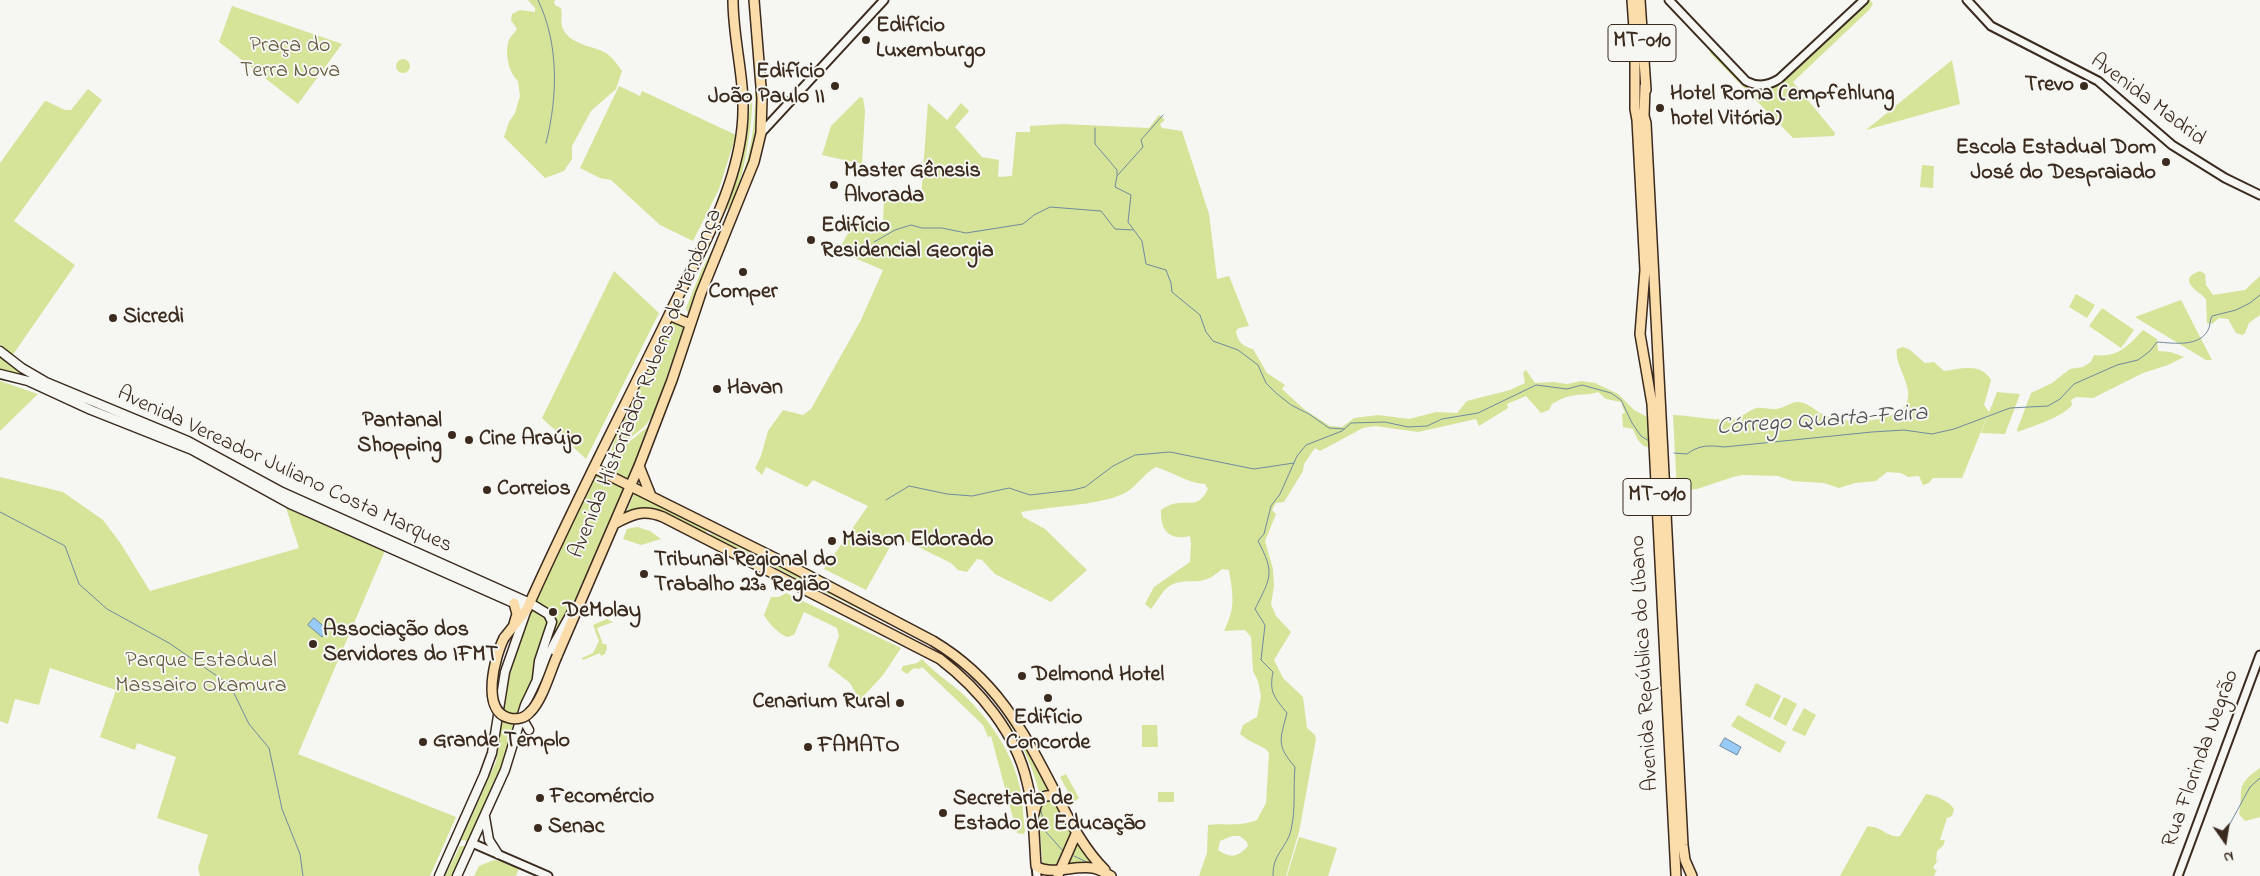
<!DOCTYPE html>
<meta charset="utf-8">
<style>
body{margin:0}
#map{position:relative;width:2260px;height:876px;overflow:hidden;background:#f6f6f2;font-family:"Indie Flower",sans-serif}
canvas{display:block}
.north{position:absolute;left:2200px;top:816px;width:50px;height:50px;-webkit-text-stroke:4px #f6f6f2;paint-order:stroke;rotate:167deg;font-size:14px;font-weight:700;line-height:20px;text-align:center;color:#3b2a1e}
.north::after{content:'';display:block;margin:auto;width:18px;height:22px;background:#3b2a1e;clip-path:polygon(50% 0,100% 100%,50% 72%,0 100%)}
</style>
<div id="map">
<canvas width="2260" height="876"></canvas>
<div class="north">N</div>
</div>
<script>
const context = document.querySelector('canvas').getContext('2d');
context.lineJoin = 'round';
function fill(path, color) { context.fillStyle = color; context.fill(path, 'evenodd'); }
function trace(path, color, width, dash) { context.strokeStyle = color; context.lineWidth = width; context.lineCap = dash ? 'butt' : 'round'; context.setLineDash(dash || []); context.stroke(path); }
function write(font, color, halo, rows, align = 'center') {
  context.font = font + ' "Indie Flower",sans-serif'; context.lineWidth = 4; context.setLineDash([]); context.textBaseline = 'middle'; context.strokeStyle = halo; context.fillStyle = color; for (const [text, x, y, turn = 0] of rows) {
    context.save(); context.translate(x, y); context.rotate((+turn || 0) * Math.PI / 180); context.textAlign = isNaN(turn) ? turn : align; if (halo) context.strokeText(text, 0, 0); context.fillText(text, 0, 0); context.restore();
  }
}
const green = new Path2D(`
 M528 0H556L554 1 555 5 561 8C563 16 559 23 564 31 573 45 593 46 606 53 613 58 617 64 622 71L616 89 591 111 572 146V159L564 171 545 178 504 137 509 122 515 113 520 96 518 81C509 73 505 55 508 43 509 37 514 34 517 29L511 20 512 14 520 10 535 12V8Z
 M1867 0H1870L1873 4 1869 10 1793 82 1835 133 1834 136 1793 138 1710 53 1711 49 1745 83 1769 87Z
 M232 6 342 44 298 104 219 42Z
 M396 66a7 7 0 1 1 14 0a7 7 0 1 1-14 0Z
 M1952 60 1960 104 1866 130Z
 M619 86 640 96 642 91 736 135 719 189 693 241 660 225 611 180 600 178 580 168Z
 M88 89 102 100 14 221 75 265 12 356 0 344V163L44 102 46 101 65 110H71Z
 M750 90 752 93C754 117 743 194 726 211 740 173 751 131 750 90Z
 M757 90C763 125 751 159 738 191 749 159 756 126 755 92Z
 M860 97 863 98 865 111 862 164 822 155 831 126Z
 M928 103 947 120 961 103 969 111 955 127 982 157 999 160 998 177 1012 176 1016 132H1030V126L1063 124 1149 128 1159 115 1165 120 1160 124 1162 128 1182 131 1209 214 1217 279 1229 276 1249 326 1239 328 1236 331C1237 341 1243 347 1253 349L1267 373 1285 385 1282 389 1305 410 1330 426 1342 427 1354 418 1378 415 1409 419 1436 412 1457 413 1467 401 1510 390 1525 383 1523 373 1526 370 1535 383 1553 382 1567 384 1582 381 1595 383 1618 394 1634 410 1651 419 1653 449C1640 446 1638 441 1633 429L1623 427 1622 414 1625 413 1621 402 1606 399 1598 392C1590 395 1584 394 1576 395 1567 396 1560 399 1552 404L1549 410 1541 413 1526 396 1507 404 1508 408 1479 426 1476 419 1418 432 1375 426 1363 428 1320 451 1315 448 1304 464 1303 471 1284 502 1276 503 1272 510 1276 514 1265 541 1273 569 1274 586 1271 604 1276 616 1291 632 1274 660 1283 678 1303 697 1307 728 1315 735 1316 739 1299 832 1286 876H1199L1207 853 1208 825C1225 823 1240 827 1257 820L1266 803 1269 753 1266 749 1248 740 1240 734 1243 725 1257 717 1261 696 1258 681 1253 671 1251 637 1245 630 1224 631C1236 607 1233 596 1229 570L1222 569C1201 589 1190 576 1171 585 1163 589 1157 602 1151 609L1145 604 1154 587 1190 562 1191 543 1190 536C1169 541 1160 530 1161 510 1164 508 1169 505 1173 504 1190 500 1198 509 1208 489L1205 484C1187 483 1173 472 1156 467 1143 474 1136 488 1123 494 1096 506 1051 506 1021 512L1023 517 1045 529 1087 570 1051 602 995 574 982 560 977 559 967 572 958 570 951 563 896 536 866 590 824 569 868 506 813 480 807 487 766 467 762 475 755 468 761 456 768 431 783 410 803 415 811 409 861 320 883 270 838 251 855 221 878 227 883 221 884 199 913 203 921 198ZM1232 836H1240L1247 842 1248 846C1238 857 1231 859 1218 850L1220 841Z
 M1922 165 1934 166 1933 188 1920 187Z
 M722 232 705 267 688 313 686 308 702 269Z
 M614 271 659 313 586 459 542 418Z
 M2200 271 2205 274 2206 285 2213 295 2245 290 2260 276V315L2249 323 2245 333 2242 335 2236 333 2228 319 2219 318 2212 324 2207 323 2206 299C2202 293 2174 280 2200 271Z
 M2076 294 2095 305 2087 318 2069 307Z
 M2181 300 2212 360H2206L2135 317Z
 M2102 308 2134 330 2121 348 2089 326Z
 M672 322 684 326 654 414 644 427 610 454 617 433Z
 M2143 330 2157 339 2158 351 2171 352 2184 357 2168 365 2143 373 2093 398 2076 397 2071 400 2072 405C2063 417 2033 426 2018 432L2017 430 2031 393 2052 383 2070 369 2083 367 2091 362 2094 355C2118 358 2128 346 2143 330Z
 M1903 347 1910 350 1925 363 1934 362 1944 371C1959 369 1981 362 1991 380L1984 405 1989 412 1962 478H1933L1929 483 1923 485 1919 476 1908 477 1901 473 1887 472 1876 481 1855 483 1839 488 1824 483 1792 481 1778 476 1742 475 1733 477 1697 489 1677 491 1673 415C1691 415 1711 421 1730 419 1740 419 1745 413 1754 409 1760 406 1769 410 1776 409 1784 408 1789 403 1797 402 1807 401 1815 411 1824 415 1845 424 1887 424 1904 407 1918 391 1893 364 1897 349Z
 M0 353 24 374 39 384 0 372Z
 M0 381 38 394 0 431Z
 M1997 392 2020 394 2005 434 1981 433Z
 M650 425H652L628 481 606 469 619 450Z
 M597 475 625 488 469 841 461 840 496 762 508 679 519 646 538 594 594 476Z
 M0 477 63 492 103 520 121 544 150 591 299 548 286 508 383 548 384 553 298 754 456 817 430 876H200L198 868 208 835 157 818 176 757 137 743 135 750 100 737 116 690 50 668 39 705 15 699 8 724 0 721Z
 M635 492 708 528 706 533C679 520 656 501 626 513Z
 M637 527 650 531 661 539 641 545 623 539 627 529Z
 M711 533 925 637 990 688 1053 789 1039 792C1024 731 980 672 925 642L710 535Z
 M786 593 901 648 883 675 860 700 850 683 828 666 839 636 837 628 804 612 794 635 787 637C779 634 768 623 764 615L771 597H779Z
 M607 619 613 622 597 628 603 644H606L607 648 605 654 601 656 600 653 583 660 582 658 593 653 599 641 593 625Z
 M922 659C933 671 950 683 963 694 989 719 1013 753 1020 788 1023 802 1023 817 1025 831L1024 834 1017 833 991 736 988 737 983 725 922 667 920 669 914 668 907 674 901 670 903 666 917 663Z
 M1756 683 1781 696 1770 718 1745 705Z
 M1784 697 1797 704 1786 726 1773 719Z
 M1804 708 1816 715 1805 736 1792 730Z
 M1738 715 1786 742 1780 753 1731 726Z
 M1142 725H1157L1158 747H1142Z
 M2260 768V817L2245 821 2239 814C2244 788 2234 786 2260 768Z
 M1066 774 1079 798 1074 802 1060 777Z
 M1158 792H1174V802H1158Z
 M1926 794C1935 795 1950 802 1954 809L1952 816 1947 818 1940 840H1945L1943 846 1937 851 1936 861 1939 859 1933 867 1935 870 1937 869 1934 876H1840L1867 827C1879 824 1888 839 1900 836Z
 M1052 796 1075 832 1059 867 1043 868 1038 811 1043 798Z
 M1299 837 1337 848 1328 876H1287Z
 M1080 840 1096 864 1088 863 1065 869Z
 M460 846H467L453 876H445Z
 M494 860 506 862 519 868 516 876H474L479 866Z`);
const water = new Path2D(`
 M314 618 328 630 322 637 308 625Z
 M1725 738 1741 747 1737 755 1720 746Z`);
const stream = new Path2D(`
 M538 0C559 44 558 96 546 143
 M1163 115 1141 140 1143 147 1117 176 1115 187 1131 195 1128 222 1142 241 1146 264 1166 270 1171 283 1172 292 1200 315 1206 332 1213 341 1238 350 1258 365 1266 383 1276 393 1291 405 1309 414 1329 428 1344 429
 M1095 128V144L1117 170V175
 M874 242 895 230 911 225 922 228H942L966 233 1023 224 1034 215 1050 207 1101 211 1115 229 1133 230
 M1674 453 1687 454C1699 445 1709 445 1724 447L1872 432 1904 430 1932 434 1954 429 2010 408 2048 406 2060 399 2074 384 2117 365 2138 360 2150 351 2157 342C2173 343 2201 348 2209 328 2210 324 2210 320 2212 316L2236 310 2250 303 2260 295
 M886 500 909 486 947 494 972 496 1009 488 1030 495 1073 490 1085 487 1113 466 1135 455 1170 452 1254 469 1294 463
 M0 512 65 546 79 584 107 609 169 643 230 685 249 724 269 748 282 809 300 854 303 876
 M1040 807 1046 832 1064 852
 M2226 831 2250 787 2260 778
 M1074 856 1091 864
 M1273 876C1272 854 1287 848 1291 830 1296 809 1293 788 1295 767 1276 745 1280 740 1287 713 1274 697 1269 692 1273 672L1261 660 1265 625 1255 609C1271 577 1275 573 1258 541L1264 534 1271 506 1280 494 1297 456 1306 445 1342 431 1351 423 1385 422 1408 427 1427 426 1442 419 1478 413 1536 385 1567 389 1582 385 1611 393 1621 400 1632 423 1641 436 1649 441`);
const tertiary = new Path2D(`
 M1669 0 1746 81C1757 87 1768 86 1779 79L1864 0
 M1967 0 1991 26 2098 81 2172 145 2225 178 2260 195
 M761 133 884 0
 M472 843 548 876
 M1036 866 1037 876
 M2178 876 2260 655`);
const secondary = new Path2D(`
 M0 351 22 368 46 382 188 441 282 492 530 603 548 614 552 622 539 661 537 678
 M0 374 28 381 91 410 192 450 290 504 527 609 505 672 492 753 484 775 439 876
 M521 716 529 730
 M485 817 489 840 498 854
 M457 876 505 770 525 705 554 644 574 608`);
const primary = new Path2D(`
 M1632 0 1636 57
 M1640 0 1646 90
 M1635 51V109L1637 120 1645 270 1640 334 1652 404 1676 876
 M1645 86 1644 116 1646 123 1683 845 1685 860 1692 876
 M669 315 690 324
 M639 466 651 496
 M594 468 779 560 933 641C995 678 1022 728 1054 790 1069 819 1082 847 1105 870
 M614 524C632 514 643 509 663 517L940 659C979 689 1016 733 1027 782 1034 809 1034 838 1036 866 1050 876 1073 865 1093 868 1100 869 1105 873 1111 876
 M514 624 517 614 514 603
 M504 638 527 609C571 510 621 414 668 317 697 257 735 194 742 128 747 84 733 43 733 0
 M557 656 639 466 672 380 701 293 754 162 761 133 762 99 754 0
 M1034 814C1036 803 1040 794 1053 796L1060 802
 M1058 875 1076 834`);
const primaryBridge = new Path2D(`
 M504 638C495 656 480 711 509 718 517 720 525 718 530 712 542 701 550 672 557 656`);
const markers = [
 [866,40,5,"#3b2a1e"],
 [835,86,5,"#3b2a1e"],
 [2084,86,5,"#3b2a1e"],
 [1660,108,5,"#3b2a1e"],
 [2166,162,5,"#3b2a1e"],
 [834,185,5,"#3b2a1e"],
 [811,240,5,"#3b2a1e"],
 [743,272,5,"#3b2a1e"],
 [113,318,5,"#3b2a1e"],
 [717,389,5,"#3b2a1e"],
 [452,435,5,"#3b2a1e"],
 [469,440,5,"#3b2a1e"],
 [487,490,5,"#3b2a1e"],
 [832,541,5,"#3b2a1e"],
 [644,574,5,"#3b2a1e"],
 [553,612,5,"#3b2a1e"],
 [313,644,5,"#3b2a1e"],
 [1022,676,5,"#3b2a1e"],
 [1048,698,5,"#3b2a1e"],
 [900,703,5,"#3b2a1e"],
 [423,742,5,"#3b2a1e"],
 [808,747,5,"#3b2a1e"],
 [540,798,5,"#3b2a1e"],
 [943,813,5,"#3b2a1e"],
 [538,828,5,"#3b2a1e"]
];
const shields = [
 [1642,43,68],
 [1657,497,68]
];
const shieldNames = [
 ["MT-010",1642,43],
 ["MT-010",1657,497]
];
const poiNames = [
 ["Edifício",876,27],
 ["Luxemburgo",876,52],
 ["Edifício",825,73,"right"],
 ["João Paulo II",825,98,"right"],
 ["Trevo",2074,86,"right"],
 ["Hotel Roma (empfehlung",1670,95],
 ["hotel Vitória)",1670,120],
 ["Escola Estadual Dom",2156,149,"right"],
 ["José do Despraiado",2156,174,"right"],
 ["Master Gênesis",844,172],
 ["Alvorada",844,197],
 ["Edifício",821,227],
 ["Residencial Georgia",821,252],
 ["Comper",743,293,"center"],
 ["Sicredi",123,318],
 ["Havan",727,389],
 ["Pantanal",442,422,"right"],
 ["Shopping",442,447,"right"],
 ["Cine Araújo",479,440],
 ["Correios",497,490],
 ["Maison Eldorado",842,541],
 ["Tribunal Regional do",654,561],
 ["Trabalho 23ª Região",654,586],
 ["DeMolay",563,612],
 ["Associação dos",323,631],
 ["Servidores do IFMT",323,656],
 ["Delmond Hotel",1032,676],
 ["Cenarium Rural",890,703,"right"],
 ["Edifício",1048,719,"center"],
 ["Concorde",1048,744,"center"],
 ["Grande Templo",433,742],
 ["FAMATO",818,747],
 ["Fecomércio",550,798],
 ["Secretaria de",953,800],
 ["Estado de Educação",953,825],
 ["Senac",548,828]
];
const parkNames = [
 ["Praça do",290,47],
 ["Terra Nova",290,72],
 ["Parque Estadual",201,662],
 ["Massairo Okamura",201,687]
];
const streetNames = [
 ["Avenida Madrid",2147,101,37],
 ["Avenida Historiador Rubens de Mendonça",647,384,-68],
 ["Avenida Vereador Juliano Costa Marques",284,471,25],
 ["Avenida República do Líbano",1646,663,-93],
 ["Rua Florinda Negrão",2202,759,-70]
];
const waterNames = [
 ["Córrego Quarta-Feira",1822,422,-4]
];
fill(green, '#d5e498');
fill(water, '#97caf4');
trace(water, '#728a9e', 1);
trace(stream, '#728a9e', 1);
trace(tertiary, '#3b2a1e', 11);
trace(secondary, '#3b2a1e', 11);
trace(primary, '#3b2a1e', 12);
trace(tertiary, '#f6f6f2', 7);
trace(secondary, '#f6f6f2', 8);
trace(primary, '#faddab', 9);
trace(primaryBridge, '#3b2a1e', 12, []);
trace(primaryBridge, '#faddab', 9);
for (const [x, y, r, color] of markers) { const dot = new Path2D(); dot.arc(x, y, r, 0, 2 * Math.PI); context.fillStyle = color; context.fill(dot); trace(dot, '#f6f6f2', 2); }
for (const [x, y, w] of shields) { const box = new Path2D(); box.roundRect(x - w / 2, y - 18.5, w, 37, 4); context.fillStyle = '#f6f6f2'; context.fill(box); trace(box, '#3b2a1e', 1); }
write('bold 21px', '#3b2a1e', null, shieldNames);
write('bold 22px', '#3b2a1e', '#f6f6f2', poiNames, 'left');
write('22px', '#62583c', '#f6f6f2', parkNames);
write('22px', '#3b2a1e', '#f6f6f2', streetNames);
write('italic 24px', '#525254', '#f6f6f2', waterNames);
</script>
